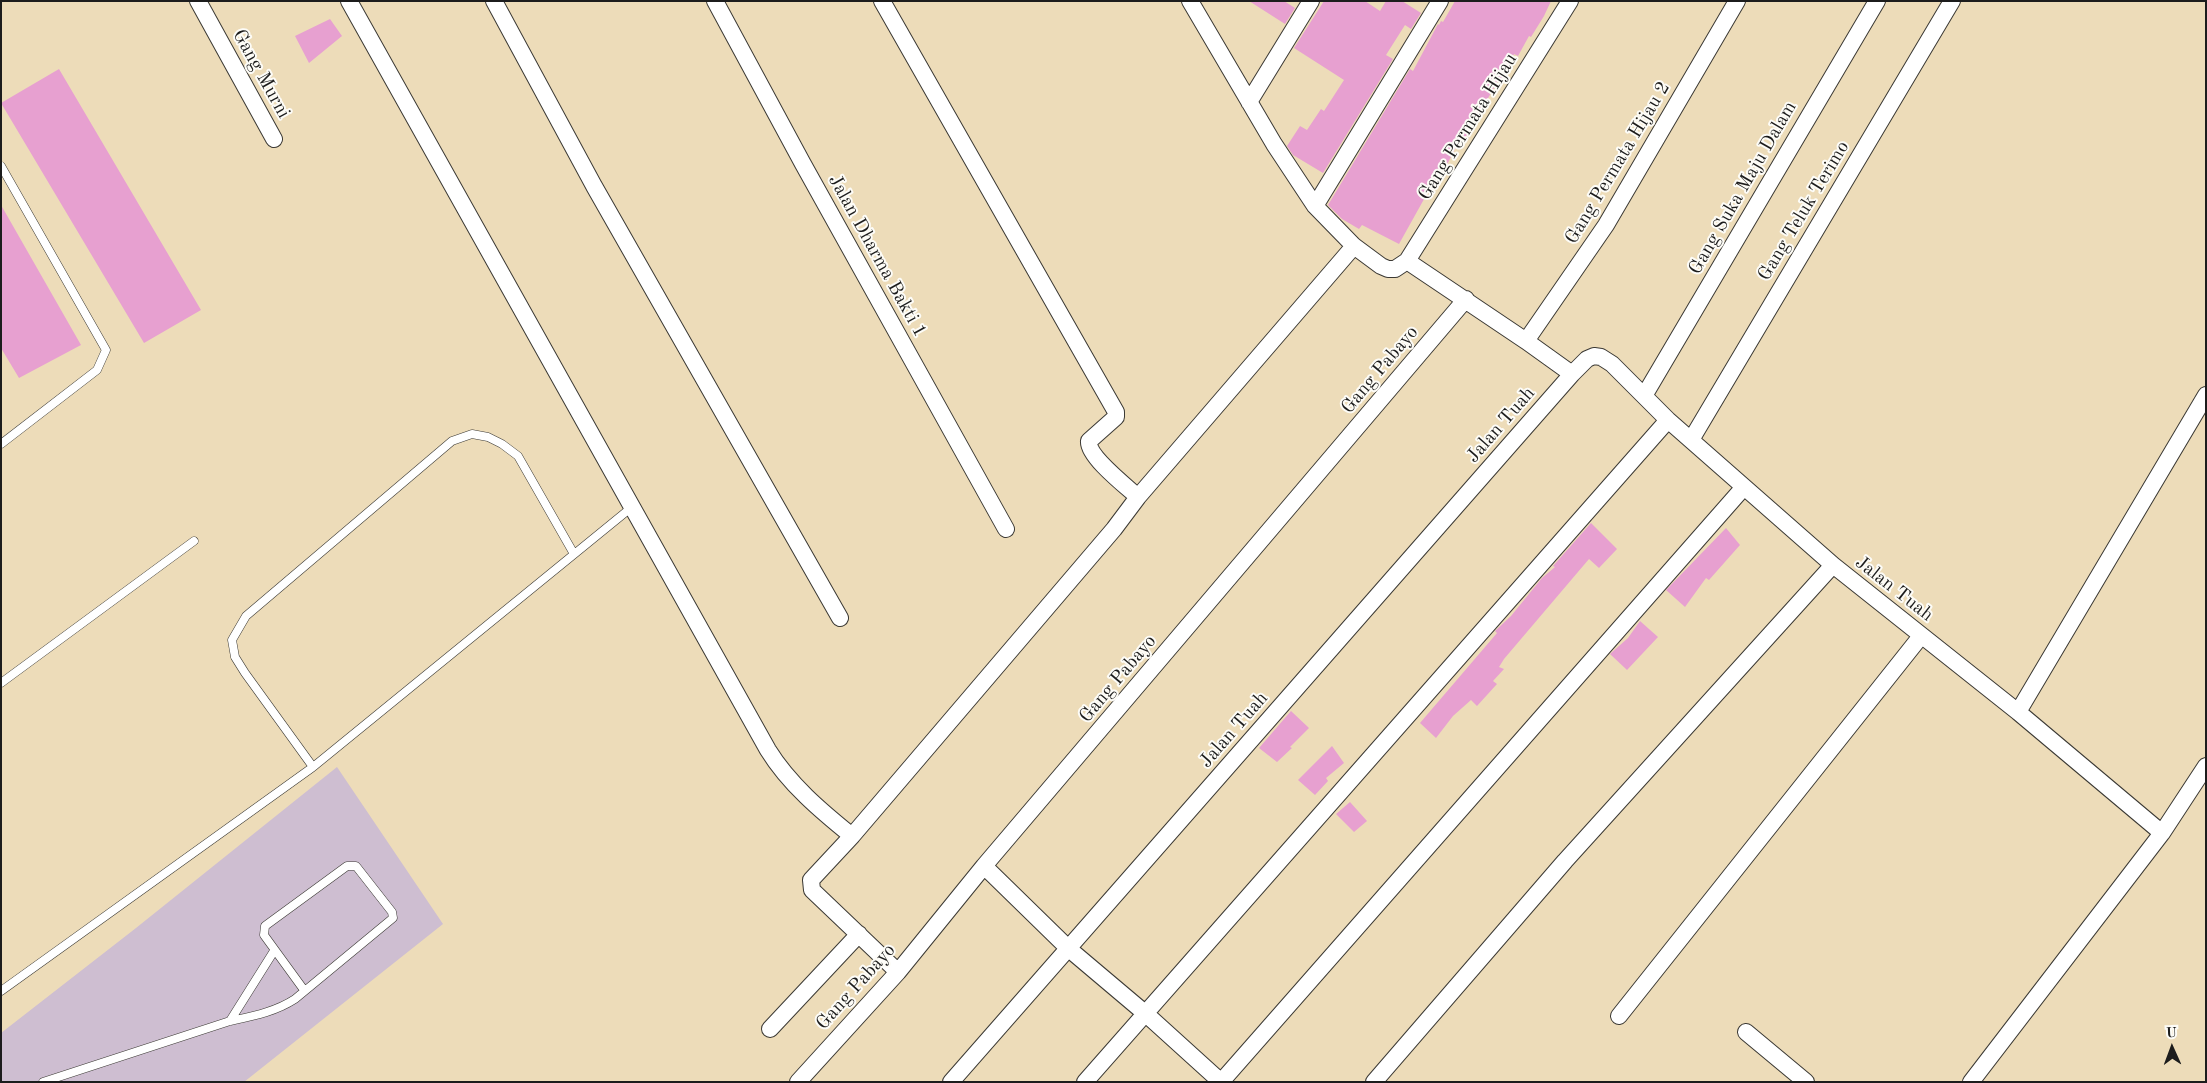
<!DOCTYPE html>
<style>
body{margin:0}
#map{position:relative;width:2207px;height:1083px;overflow:hidden;background:#eddcb9;font-family:"Old Standard TT",serif}
canvas{display:block}
.frame{position:absolute;inset:0;border:2px solid #1c1c1c;pointer-events:none}
.north{position:absolute;left:2147px;top:1023px;width:50px;height:50px;-webkit-text-stroke:4px #fdfcf7;paint-order:stroke;rotate:358deg;font-size:14px;font-weight:700;line-height:20px;text-align:center;color:#1c1c1c}
.north::after{content:'';display:block;margin:auto;width:18px;height:22px;background:#1c1c1c;clip-path:polygon(50% 0,100% 100%,50% 72%,0 100%)}
</style>
<div id="map">
<canvas width="2207" height="1083"></canvas>
<div class="frame"></div>
<div class="north">U</div>
</div>
<script>
const context = document.querySelector('canvas').getContext('2d');
context.lineJoin = 'round';
function fill(path, color) { context.fillStyle = color; context.fill(path, 'evenodd'); }
function trace(path, color, width, dash) { context.strokeStyle = color; context.lineWidth = width; context.lineCap = dash ? 'butt' : 'round'; context.setLineDash(dash || []); context.stroke(path); }
function write(font, color, halo, rows, align = 'center') {
  context.font = font + ' "Old Standard TT",serif'; context.lineWidth = 4; context.setLineDash([]); context.textBaseline = 'middle'; context.strokeStyle = halo; context.fillStyle = color; for (const [text, x, y, turn = 0] of rows) {
    context.save(); context.translate(x, y); context.rotate((+turn || 0) * Math.PI / 180); context.textAlign = isNaN(turn) ? turn : align; if (halo) context.strokeText(text, 0, 0); context.fillText(text, 0, 0); context.restore();
  }
}
const industrial = new Path2D(`
 M337 767 443 924 244 1082H1V1033L136 928Z`);
const building = new Path2D(`
 M1249 1H1284L1295 8 1285 24Z
 M1324 1H1365L1380 11 1386 1H1402L1421 13 1411 29 1405 25 1386 55 1393 59 1323 173 1293 155 1287 146 1300 126 1307 130 1321 109 1324 111 1344 80 1294 48Z
 M1455 1H1551L1544 16 1531 37 1529 36 1518 56 1514 54 1501 80 1499 79 1459 149 1456 147 1432 194 1428 192 1399 244 1362 225 1359 229 1342 219 1328 205 1410 69 1413 71 1438 24 1439 25 1441 21 1443 22Z
 M330 19 342 36 309 63 295 36Z
 M59 69 201 310 144 343 1 103Z
 M1 205 81 345 19 378 1 348Z
 M1591 523 1617 549 1599 568 1589 559 1504 659 1499 667 1504 669 1493 681 1497 684 1477 706 1471 700 1453 716 1436 738 1420 723 1497 633 1495 631 1511 616 1542 578 1555 567 1553 566Z
 M1726 528 1740 545 1709 580 1706 578 1685 607 1666 590Z
 M1640 621 1658 637 1627 670 1610 654 1628 638Z
 M1291 711 1309 728 1290 747 1292 748 1277 762 1259 748Z
 M1332 746 1344 763 1326 778 1328 781 1315 795 1298 780Z
 M1350 802 1367 821 1354 832 1336 814Z`);
const lane = new Path2D(`
 M1 166 106 350 97 370 1 444
 M1 683 194 541
 M313 767 245 673 235 657 232 640 246 616 452 441 472 434 488 437 502 444 518 456 574 554
 M1 991 313 767 632 507
 M230 1021 274 951
 M43 1082 230 1021C253 1016 275 1012 295 999L393 918 392 912 356 866H347L265 926 264 935 304 990`);
const street = new Path2D(`
 M198 1 274 139
 M349 1 768 750C789 784 821 811 852 836L811 880 812 890 898 972
 M494 1 594 186 840 618
 M715 1 803 164 1006 529
 M882 1 1116 412V417L1089 441C1087 456 1127 487 1138 497
 M1190 1 1274 144 1315 206 1354 246 1381 266 1388 269H1395L1407 261 1570 1
 M1249 102 1311 1
 M1315 206 1440 1
 M1407 261 1526 341 1572 374
 M1526 341 1606 225 1737 1
 M1644 396 1877 1
 M1691 440 1952 1
 M2018 712 2206 395
 M852 836 1114 529 1138 497 1354 246
 M984 866 1069 949 1146 1014 1221 1082
 M1619 1016 1921 636
 M770 1029 859 934
 M1746 1032 1806 1082
 M798 1082 898 972 984 866 1466 299
 M951 1082 1572 374 1587 359 1594 356 1601 357 1612 364 1668 420 1833 565 2018 712 2162 833
 M1085 1082 1668 420
 M1221 1082 1744 487
 M1374 1082 1565 861 1833 565
 M1971 1082 2162 833 2206 766`);
const streetNames = [
 ["Gang Murni",261,74,61],
 ["Gang Permata Hijau",1468,127,-58],
 ["Gang Permata Hijau 2",1618,163,-59],
 ["Gang Suka Maju Dalam",1743,188,-60],
 ["Gang Teluk Terimo",1804,211,-59],
 ["Jalan Dharma Bakti 1",877,256,61],
 ["Gang Pabayo",1380,370,-50],
 ["Jalan Tuah",1501,425,-49],
 ["Jalan Tuah",1894,589,38],
 ["Gang Pabayo",1118,679,-50],
 ["Jalan Tuah",1234,730,-49],
 ["Gang Pabayo",856,987,-48]
];
fill(industrial, '#cebed1');
fill(building, '#e7a0d0');
trace(lane, '#3b3934', 9);
trace(street, '#3b3934', 18);
trace(lane, '#fff', 8);
trace(street, '#fff', 16);
write('19px', '#1c1c1c', '#fdfcf7', streetNames);
</script>
